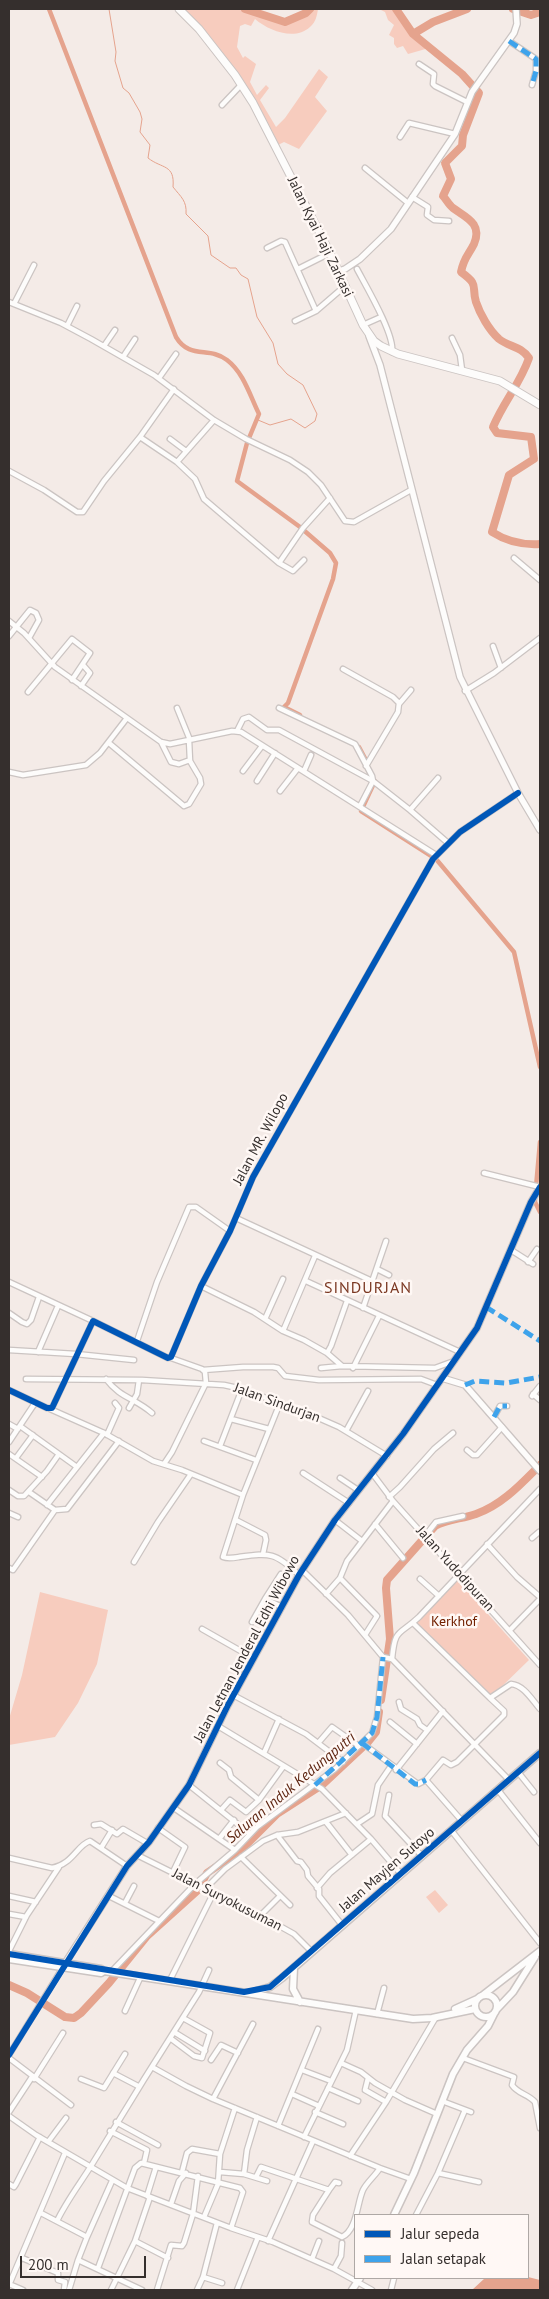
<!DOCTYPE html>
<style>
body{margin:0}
#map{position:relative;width:549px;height:2299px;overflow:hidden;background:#f4ebe7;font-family:"PT Sans",sans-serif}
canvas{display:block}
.frame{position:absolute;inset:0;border:10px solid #352f2d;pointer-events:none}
.legend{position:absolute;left:354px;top:2214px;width:175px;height:65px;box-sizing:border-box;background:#fff8f5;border:1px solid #aea8a5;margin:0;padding:6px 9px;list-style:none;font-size:15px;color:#352f2d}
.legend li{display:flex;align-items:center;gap:10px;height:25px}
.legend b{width:25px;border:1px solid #aea8a5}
.scale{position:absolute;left:20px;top:2256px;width:126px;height:22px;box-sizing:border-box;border:2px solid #352f2d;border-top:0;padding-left:6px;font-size:15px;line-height:18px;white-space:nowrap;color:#352f2d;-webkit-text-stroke:4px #fff8f5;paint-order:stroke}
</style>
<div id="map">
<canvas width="549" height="2299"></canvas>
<div class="frame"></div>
<ul class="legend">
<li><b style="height:6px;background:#0057b8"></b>Jalur sepeda</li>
<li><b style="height:6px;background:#3ea3eb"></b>Jalan setapak</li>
</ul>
<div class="scale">200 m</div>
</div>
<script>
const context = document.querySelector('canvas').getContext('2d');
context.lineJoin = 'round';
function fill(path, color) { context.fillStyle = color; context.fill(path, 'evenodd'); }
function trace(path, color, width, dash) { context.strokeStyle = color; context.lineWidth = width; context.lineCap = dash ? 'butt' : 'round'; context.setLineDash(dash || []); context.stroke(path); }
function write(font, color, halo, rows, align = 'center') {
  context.font = font + ' "PT Sans",sans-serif'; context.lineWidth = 5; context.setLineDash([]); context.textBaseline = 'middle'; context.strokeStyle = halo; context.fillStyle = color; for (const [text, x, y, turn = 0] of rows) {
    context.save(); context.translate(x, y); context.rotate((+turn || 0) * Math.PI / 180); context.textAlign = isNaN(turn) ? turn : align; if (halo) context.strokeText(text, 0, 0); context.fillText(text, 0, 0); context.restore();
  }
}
const green = new Path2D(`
 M179 9H245L285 22 306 13 310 9H318C317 15 316 22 310 27 295 41 269 31 255 19L251 26 245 24 240 26 237 47 243 58 245 56 256 64 250 82 257 95 266 85 269 88 260 100 276 127 285 118 319 69 328 77 315 97 327 111 299 149 284 142 278 145 253 103Z
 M379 9H396L413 34 429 48 408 54 403 46 397 48 394 44V38L389 35 394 25 388 20 385 12Z
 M454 1576 529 1660 490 1698 409 1623Z
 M40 1592 108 1610 97 1664 78 1703 55 1737 9 1745V1719L22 1675Z
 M435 1890 448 1905 439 1913 426 1897Z`);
const water = new Path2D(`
 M528 2277 540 2280V2290H472L485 2278Z`);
const stream = new Path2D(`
 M109 9 116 52 115 61 123 88 129 93 140 112 142 119 140 132 150 145 148 158C162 169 175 164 173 187 181 197 187 201 186 214L208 236 211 255 230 268H236L241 275 248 279 257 317 273 343 278 364 287 374 303 385 317 414 315 421 305 428 291 419 270 425 258 420`);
const canal = new Path2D(`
 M49 9 176 337C190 360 209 346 227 360 244 373 250 396 259 414L247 443 237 481 300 527 330 553 336 563 333 579 288 703 284 707 300 715
 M359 747 368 764
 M375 781 361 811 436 859 514 952 540 1067
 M536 1187 540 1142
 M535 1195V1202L540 1212`);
const river = new Path2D(`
 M245 9 285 22 306 13 310 9
 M396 9 413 34 462 74 479 93 463 135 462 146 445 163 451 179 443 196C446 199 449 205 453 208 465 217 483 223 474 244 468 256 464 257 461 272 480 286 471 285 476 302 480 314 489 330 499 339 509 347 521 346 529 358 520 384 504 401 493 427L497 433 531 437 534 459 509 475 492 532C506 541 524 545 540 544
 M513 9 531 15 540 12
 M413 34 433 22 467 9
 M381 1700 390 1639 386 1588 387 1580 435 1526C448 1519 462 1519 476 1514 502 1505 521 1484 540 1465
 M9 1985 27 1993 65 2017 74 2018 81 2013 109 1983 147 1936 198 1890 207 1873 242 1849 277 1814 322 1785 368 1742 376 1732 379 1712`);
const minor = new Path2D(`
 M509 41 536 59V71L532 85
 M419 64 434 74 433 84 435 86 467 102
 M222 105 241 85
 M400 137 409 123 455 134
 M365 168 408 203
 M412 197 428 207 427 215 434 220 449 221
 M267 248 281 241 285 242 316 311
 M298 269 330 253
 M357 269C366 286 395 335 392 352
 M9 302 61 323 91 339 154 375 214 420 246 439 290 460 308 472 321 485 345 521 354 522 411 490
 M14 304 34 265
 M295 321 316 311 345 286
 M363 325 381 317
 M67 326 77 306
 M452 338 460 355 462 370
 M104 346 115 330
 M123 357 135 339
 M159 378 176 354
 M140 437 177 462 195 479 204 499 279 563 293 571 304 560
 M170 439 186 451
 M177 462 214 420
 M9 471 44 490 77 512H83L104 481 140 437 174 389
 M514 558 540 580
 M279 563 303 528 330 498
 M9 621 24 633 55 667 161 742 170 744 232 731 241 732 436 855
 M9 636 30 610 36 613 39 620 29 638
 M493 646 501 668
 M343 669 393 697 399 703 398 712 366 766
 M81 686 90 673 83 665
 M465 691 494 673 540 638
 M28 692 72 639 90 653 72 680
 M399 704 411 690
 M177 708 190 740
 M279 708 355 744 372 776 373 781 410 810 448 843
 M237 731 243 719 249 717 267 730H279L373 781 360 806
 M161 742 171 762 179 764 190 760
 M109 743 184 806 189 804 201 784 200 778 190 761 189 740
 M243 771 262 746
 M304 771 311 755
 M9 772 23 775 86 765 100 753 127 718
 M257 781 275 753
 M280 791 298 768
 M410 810 438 778
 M484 1173 540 1187
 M236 1218 372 1281
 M511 1250 533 1264
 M528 1262 537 1249
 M377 1269 389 1275
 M306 1281 460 1352
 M9 1282 93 1321
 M201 1286 254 1312 283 1331 304 1340 327 1353 342 1366
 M363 1308 386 1241
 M9 1313 22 1322 27 1324 31 1320 39 1297
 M265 1319 283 1279
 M283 1331 315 1256
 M137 1341 157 1282 189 1207H196L230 1231
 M9 1350 76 1354 134 1360
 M38 1352 58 1306
 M327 1353 331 1346 347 1301
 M171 1358 202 1369 205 1372 206 1383
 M321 1368 342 1366 435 1368 454 1361
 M353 1368 379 1316
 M203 1370 243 1367H273L278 1368 285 1376 319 1380 421 1379 437 1385
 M26 1379 142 1380 224 1385 242 1389 314 1416 339 1427 387 1456
 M106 1379C120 1398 135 1398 152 1413
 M9 1390 47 1408H52L93 1321 168 1358 171 1357 201 1286 230 1231 253 1177 433 859 460 832 518 793
 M533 1394 540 1400
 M532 1396 540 1386
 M129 1408 137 1394 139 1380
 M50 1409 104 1433 153 1461 182 1470 243 1495 280 1403
 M494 1417 500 1406H507
 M231 1419 269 1429
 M9 1424 18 1429
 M20 1426 77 1467
 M346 1431 368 1391
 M107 1435 119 1408 115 1403
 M204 1441 256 1460
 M9 1442 35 1403
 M220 1446 242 1389
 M467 1450 473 1455H477L502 1427
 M9 1454 42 1477
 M16 1458 33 1435
 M164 1464 172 1452 206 1383
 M303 1473 349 1503
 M372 1473 393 1501 540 1665
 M340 1478 358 1490
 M9 1490 18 1496H24L47 1471 59 1454
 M29 1492 55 1510
 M243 1495 223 1557C228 1559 233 1558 239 1557 270 1553 275 1552 299 1575
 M389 1497 400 1487 434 1449 453 1433
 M47 1505 104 1433
 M9 1513 18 1517
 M236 1520 265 1535 266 1540 263 1554
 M335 1520 362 1541
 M375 1524 403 1558
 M425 1536 436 1522 463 1516
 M532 1538 539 1532
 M487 1544 517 1577 540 1597
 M134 1562 158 1522 191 1474
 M9 1568 13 1570 55 1510 67 1509 119 1441
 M302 1570 348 1615 383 1657 392 1659 509 1780
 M281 1574 265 1599 282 1607
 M340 1578 377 1616 365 1635
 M420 1579 439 1596
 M326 1594 340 1578 347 1561 393 1501
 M252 1622 265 1599
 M413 1623 490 1698 511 1684C524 1685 532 1700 540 1709
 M202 1629 253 1658
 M510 1630 540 1599
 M392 1659C395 1627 399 1636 419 1617L540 1489
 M233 1695 306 1734 343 1762
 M399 1702 401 1709 417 1719 420 1725 427 1730
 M390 1722 417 1744
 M218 1726 322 1789 371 1839 401 1874
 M319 1742 332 1727 359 1746
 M362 1743 418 1784 426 1780 443 1760 451 1765 457 1762 504 1715V1711L490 1698
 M264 1753 279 1719
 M220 1763 229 1770 231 1777 259 1800
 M396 1770 443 1711
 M518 1772 534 1792
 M426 1780 462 1821
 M189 1785 250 1834
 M498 1790 540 1843
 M389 1795 385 1816 422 1856
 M174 1808 235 1850
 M221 1810 230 1800 246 1812 259 1800 283 1767
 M326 1822 352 1855
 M357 1824 372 1814 378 1785 391 1766
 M94 1825 101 1824 117 1834 123 1829 147 1843
 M158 1828 185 1847 173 1872
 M451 1830 540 1943
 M277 1835 297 1861 301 1862 307 1870 308 1876 319 1889V1896L342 1925
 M219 1839 234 1820
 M101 1848 112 1830
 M137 1855 276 1924 294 1934 312 1952
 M241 1857 290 1905
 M9 1858 52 1868C73 1864 77 1845 90 1841L127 1866
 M317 1888 330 1873 371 1839
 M205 1889 225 1869 263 1841 277 1835 298 1832 346 1813
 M9 1896 36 1902
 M109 1896 159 1921
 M125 1903 134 1886
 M9 1914 26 1917
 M260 1916 280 1896
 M9 1951 27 1915 59 1867
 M111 1972 195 1884 235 1850 257 1827 335 1769 372 1733 377 1717 383 1657
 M170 1980 213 1894
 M125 2011 141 1976
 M377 2014 384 1988
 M174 2032 205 2051
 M170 2038 194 2056 202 2058 210 2033 183 2018
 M9 2055 63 1967
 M9 2058 71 2105
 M463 2058 514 2077 512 2085C518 2094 528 2094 535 2102L540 2128
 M211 2060 221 2045 238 2053
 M341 2063 361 2072 375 2083 405 2100 437 2114
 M152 2067 186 2086 213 2099 380 2168 411 2179
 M302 2070 331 2081
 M113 2073 138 2086
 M368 2078 365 2090 386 2102
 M34 2079 63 2033
 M81 2079 104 2088 125 2054
 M328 2088 358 2101
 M292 2094 319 2106
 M213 2099 253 2024
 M442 2101 471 2112
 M9 2112 32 2077
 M315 2112 343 2124
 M9 2116 36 2135 127 2188 231 2228 273 2242 334 2269 372 2290
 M116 2122 158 2145
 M278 2126 318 2029
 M110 2131 147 2150 144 2163
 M304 2137 347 2050 356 2010
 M48 2142 66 2118
 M350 2156 386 2102 436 2017
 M182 2172 187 2153 192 2149 220 2154
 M220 2172 244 2174 267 2181
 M438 2173 479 2182
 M244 2174 247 2150 257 2117
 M256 2177 261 2167 329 2190 313 2215 312 2222 342 2237C357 2230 357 2203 363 2190 367 2182 375 2176 380 2168
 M9 2184 14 2187 16 2184 40 2137
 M329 2190 335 2182 339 2183
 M147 2196 156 2167
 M171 2204 179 2181 186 2173
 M41 2213 87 2237 78 2260 142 2290
 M416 2215 438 2173 465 2110
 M204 2217 218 2184 220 2154 235 2108
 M57 2221C66 2202 79 2185 91 2166 126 2108 162 2050 199 1992L209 1970
 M87 2237 112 2181
 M135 2241 168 2258
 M268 2241 313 2141
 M22 2258 58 2273V2280L65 2282 64 2290
 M312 2259 319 2241
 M98 2268 135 2168 141 2163 240 2188 243 2192 231 2228
 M334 2269 341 2256 342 2243
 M203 2277 222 2283
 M9 2284 23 2290
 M9 2285 65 2153
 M69 2290 78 2260
 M111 2290 135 2241 150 2197
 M157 2290 171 2245 182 2246 184 2243 193 2214 198 2176
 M197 2290 203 2277 217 2223
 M237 2290 258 2237
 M391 2290 394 2278`);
const tertiary = new Path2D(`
 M339 271 345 269 360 259 391 229 455 134 472 92 514 33 517 24 516 9
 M369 336 380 365 460 677 518 793 540 830
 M442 1378 465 1385 540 1471
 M64 1965 127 1866 149 1842 189 1785 228 1705 299 1575 335 1520 403 1434 477 1328 531 1202 540 1187`);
const secondary = new Path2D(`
 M9 1954 101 1969 104 1971 413 2019 432 2018 475 2009
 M9 1959 101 1973 104 1971
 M294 1968 293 1989 300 2002
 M253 1992 270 1987 282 1978 540 1753
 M475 2006a11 11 0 1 1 22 0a11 11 0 1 1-22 0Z
 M483 1995 540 1951
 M455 2009 477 1999
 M497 2009 513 1992 535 1957
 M394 2215 414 2173 453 2074 467 2050 488 2026 494 2014
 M352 2290 360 2278`);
const primary = new Path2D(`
 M179 9 199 29 235 75 253 103 330 253 363 325 374 341 381 346 398 354 500 381 540 405`);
const quiet = new Path2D(`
 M509 41 536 59V71L532 85
 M486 1307 540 1341
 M465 1385 475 1381 506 1383 540 1377
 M494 1417 500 1406H507
 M362 1743 415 1784H418L426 1780
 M315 1785 372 1733 377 1717 383 1657`);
const cycleway = new Path2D(`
 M9 1390 47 1408H52L93 1321 168 1358 171 1357 201 1286 230 1231 253 1177 433 859 460 832 518 793
 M9 1954 244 1992 270 1987 540 1753
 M9 2055 127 1866 149 1842 189 1785 228 1705 299 1575 335 1520 403 1434 477 1328 531 1202 540 1187`);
const streetNames = [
 ["Jalan Kyai Haji Zarkasi",320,237,64],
 ["Jalan MR. Wilopo",261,1139,-62],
 ["Jalan Sindurjan",277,1403,20],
 ["Jalan Yudodipuran",455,1569,48],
 ["Jalan Letnan Jenderal Edhi Wibowo",247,1649,-62],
 ["Jalan Mayjen Sutoyo",387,1870,-41],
 ["Jalan Suryokusuman",227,1900,27]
];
const parkNames = [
 ["Kerkhof",454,1622]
];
const waterNames = [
 ["Saluran Induk Kedungputri",291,1788,-40]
];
const quarterNames = [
 ["SINDURJAN",368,1288]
];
fill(green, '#f7ccbe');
fill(water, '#e5a38d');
trace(stream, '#e5a38d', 1);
trace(canal, '#e5a38d', 4.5);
trace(river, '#e5a38d', 8);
trace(minor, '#cbc4c2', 7);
trace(tertiary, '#cbc4c2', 8);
trace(secondary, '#cbc4c2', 9);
trace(primary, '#cbc4c2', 9);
trace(minor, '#fdfcfb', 4.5);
trace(tertiary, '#fdfcfb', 5.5);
trace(secondary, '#fdfcfb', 6);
trace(primary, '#fdfcfb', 7);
trace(quiet, '#3ea3eb', 5, [10, 5]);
trace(cycleway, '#0057b8', 6);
write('14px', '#352f2d', '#fff8f5', streetNames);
write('14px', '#722101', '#fff8f5', parkNames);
write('italic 15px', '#5d2410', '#fff8f5', waterNames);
context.letterSpacing = '1px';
write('16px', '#7b3822', '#fff8f5', quarterNames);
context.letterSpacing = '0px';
</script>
